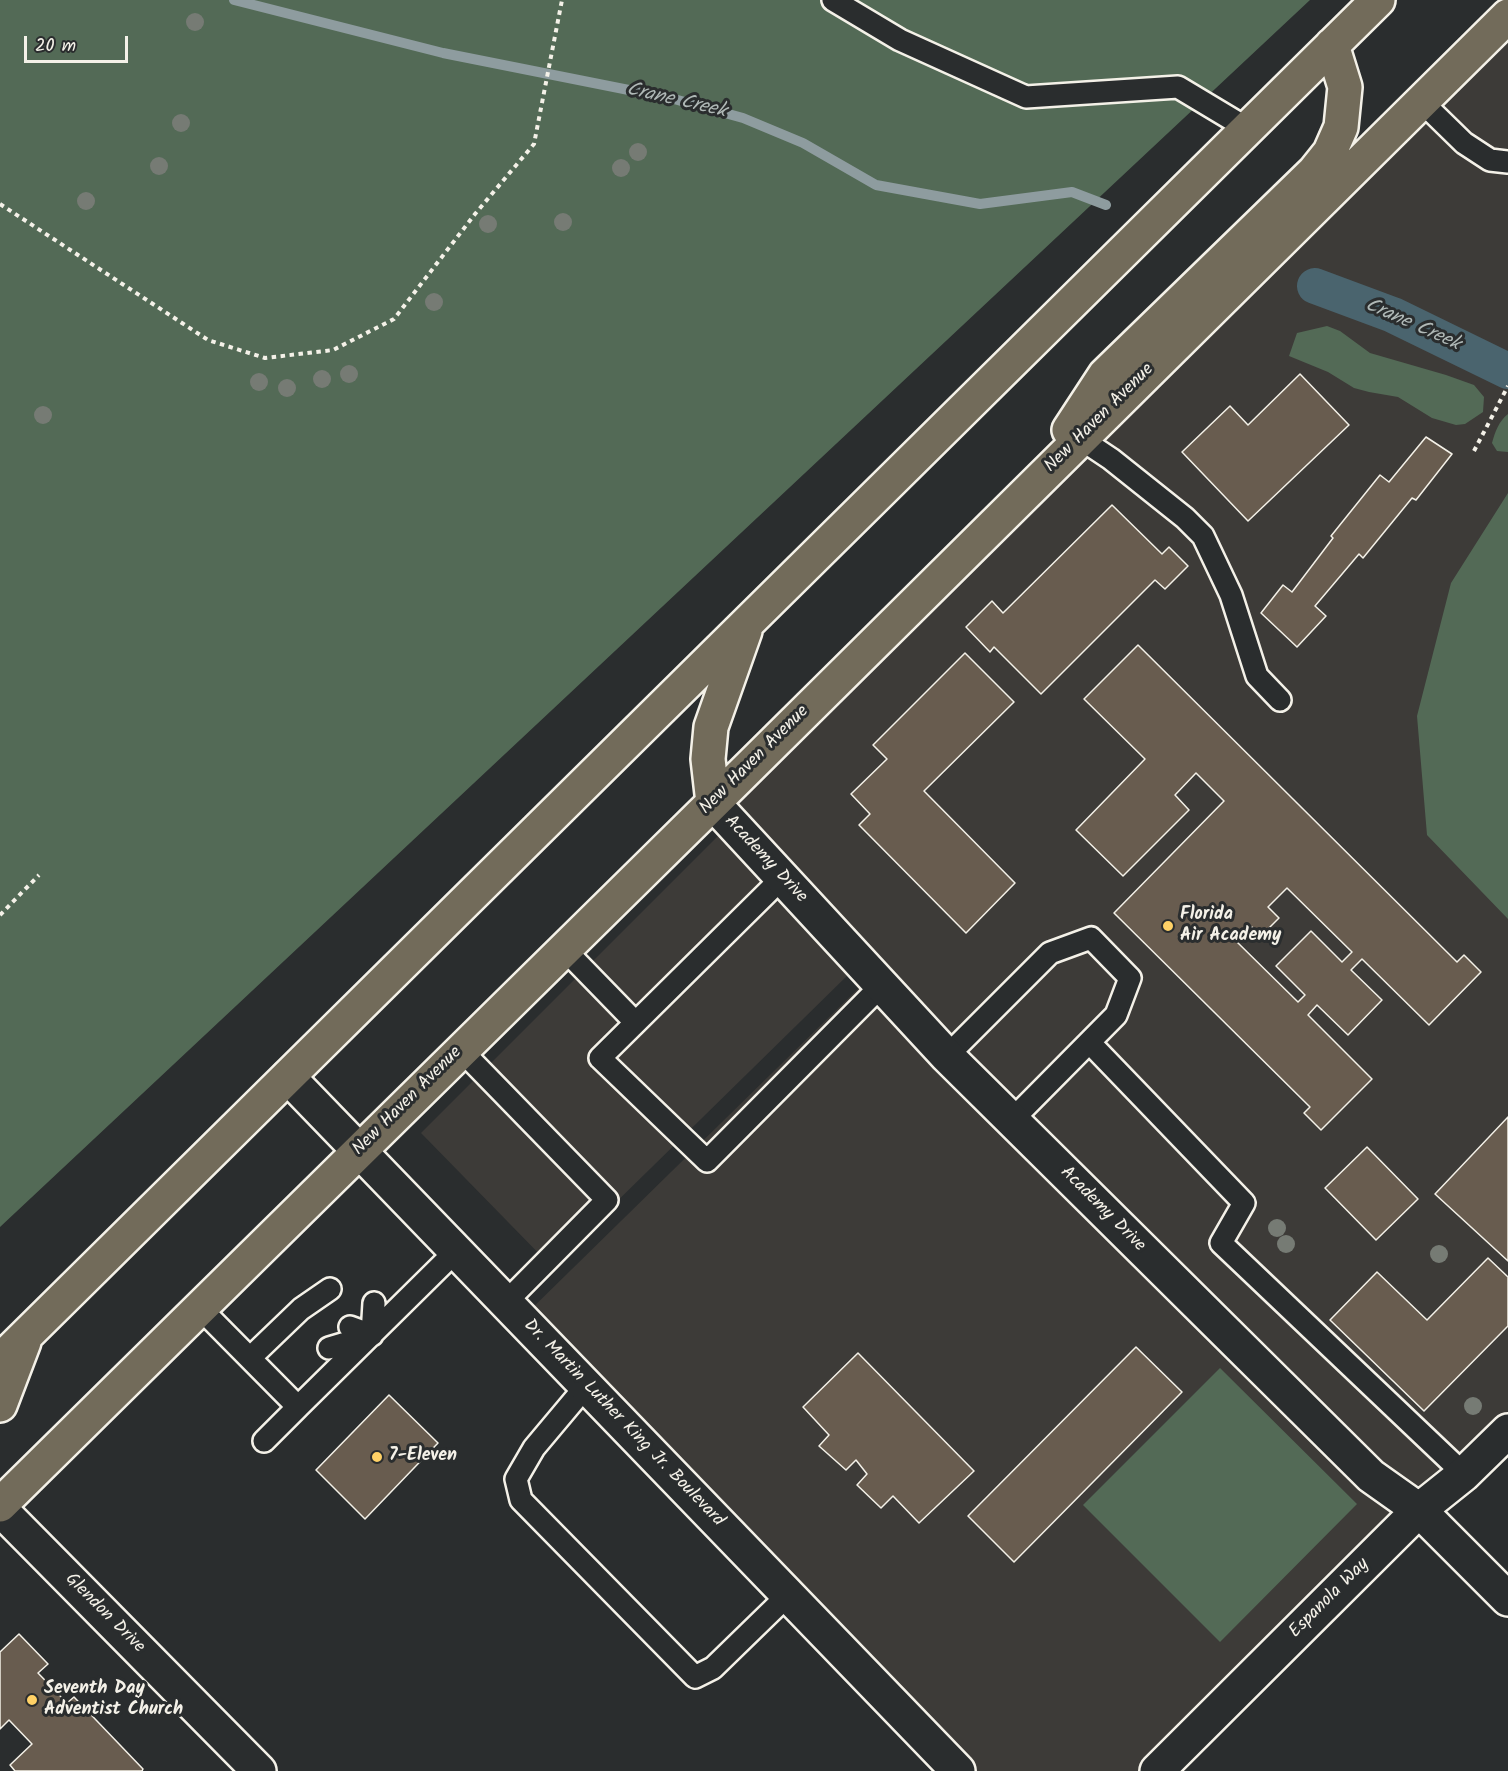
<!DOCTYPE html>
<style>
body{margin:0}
#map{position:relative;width:1508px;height:1771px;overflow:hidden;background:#2a2d2e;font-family:Kalam,sans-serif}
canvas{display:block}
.scale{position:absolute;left:24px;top:36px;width:104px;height:27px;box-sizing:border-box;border:3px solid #f4f1e8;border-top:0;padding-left:8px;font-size:18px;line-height:21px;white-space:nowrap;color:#f4f1e8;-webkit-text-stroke:4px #2a2d2e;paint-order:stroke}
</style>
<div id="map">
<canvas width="1508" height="1771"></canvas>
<div class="scale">20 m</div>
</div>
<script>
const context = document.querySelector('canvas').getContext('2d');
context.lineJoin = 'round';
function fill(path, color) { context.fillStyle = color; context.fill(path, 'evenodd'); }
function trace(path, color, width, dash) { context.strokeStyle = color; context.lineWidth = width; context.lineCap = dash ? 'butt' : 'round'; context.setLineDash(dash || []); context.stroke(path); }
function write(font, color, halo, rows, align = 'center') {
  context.font = font + ' Kalam,sans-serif'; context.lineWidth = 6; context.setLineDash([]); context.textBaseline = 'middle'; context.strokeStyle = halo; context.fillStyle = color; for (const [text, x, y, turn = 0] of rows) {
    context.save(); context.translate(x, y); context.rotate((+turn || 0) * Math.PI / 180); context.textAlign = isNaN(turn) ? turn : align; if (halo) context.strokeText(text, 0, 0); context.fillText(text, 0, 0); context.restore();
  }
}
const built = new Path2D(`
 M1508 16V1431L1157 1771H958L521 1319 872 975 713 803Z
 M720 834 850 973 551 1266 421 1133Z`);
const green = new Path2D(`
 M0 0H1310L0 1227Z
 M1327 326 1340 331 1370 353 1446 375 1474 385 1484 397 1483 412 1465 424 1456 425 1432 418 1398 397 1369 392 1354 388 1328 372 1289 356 1297 333Z
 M1508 414V452L1497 451 1492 443C1495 432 1499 421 1508 414Z
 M1508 493V919L1427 835 1417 716 1451 583Z
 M1220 1368 1357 1504 1220 1642 1083 1505Z`);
const stream = new Path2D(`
 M234 0 443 53 674 99 743 118 803 143 876 185 980 204 1072 192 1106 205`);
const canal = new Path2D(`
 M1315 286 1393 315 1508 371`);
const building = new Path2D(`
 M1300 374 1349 425 1248 521 1182 452 1230 406 1248 425Z
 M1426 437 1452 454 1416 500 1412 498 1363 558 1359 554 1315 606 1326 616 1297 647 1261 613 1283 585 1292 592 1333 538 1331 536 1380 475 1389 482Z
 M1112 505 1162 554 1169 547 1188 566 1165 589 1155 580 1041 694 994 647 990 652 966 627 992 601 1003 613Z
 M1138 645 1457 962 1464 955 1481 972 1429 1025 1362 959 1351 970 1382 1000 1348 1035 1317 1005 1308 1015 1372 1079 1321 1130 1304 1113 1310 1107 1114 913 1224 801 1196 773 1175 795 1189 810 1123 876 1076 830 1145 759 1084 699ZM1287 888 1352 952 1342 962 1311 931 1276 966 1305 995 1298 1002 1237 942 1252 927 1261 936 1279 918 1268 907Z
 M965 653 1014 702 924 791 1015 883 966 933 859 825 870 814 851 794 887 759 873 745Z
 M1508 1117V1261L1435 1194Z
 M1367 1147 1418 1199 1376 1240 1325 1188Z
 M1488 1258 1508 1277V1326L1424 1411 1330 1320 1377 1272 1427 1320Z
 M1136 1347 1182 1392 1014 1562 968 1516Z
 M858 1353 974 1471 919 1523 893 1496 881 1508 857 1485 867 1474 856 1460 846 1470 819 1446 829 1435 803 1407Z
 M389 1395 438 1443 365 1519 316 1470Z
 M19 1634 48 1664 38 1673 67 1703 74 1697 143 1769 142 1771H15L10 1765 32 1744 9 1720 0 1729V1652Z`);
const path = new Path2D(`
 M0 204 208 340 265 358 333 350 394 319 475 214 534 144 562 0
 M1474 451 1508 386
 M0 915 39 875`);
const service = new Path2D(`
 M833 0 900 40 1026 97 1178 87 1248 129
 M1421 101 1464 143 1490 160 1508 162
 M1081 439 1111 459 1185 518 1203 536 1231 595 1257 676 1280 700
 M782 878 600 1058 707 1161 882 985
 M564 949 635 1022
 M1089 1042 1244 1203 1221 1243 1464 1474
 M461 1050 607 1200 505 1303
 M947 1056 1050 953 1091 938 1130 978 1116 1015 1012 1120
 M200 1308 298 1407 456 1251
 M350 1327 372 1335 374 1303
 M329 1348 366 1337
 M250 1358 301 1309 330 1289
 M586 1386 534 1448 516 1479 521 1500 695 1677 713 1668 788 1595
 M264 1441 298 1407`);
const minor = new Path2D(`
 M713 803 947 1056 1371 1476 1419 1510 1508 1599
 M0 1509 259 1771
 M1157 1771 1419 1510 1464 1474 1508 1431`);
const tertiary = new Path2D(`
 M288 1077 958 1771`);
const primary = new Path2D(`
 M1069 430 1105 375 1314 172 1330 152 1341 127 1345 87 1332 45
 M713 803 708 759 711 727 745 631
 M0 1361 1378 0
 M0 1405 24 1342
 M0 1505 713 803 1508 16`);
const trees = [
 [195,22],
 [181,123],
 [638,152],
 [159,166],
 [621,168],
 [86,201],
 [563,222],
 [488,224],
 [434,302],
 [349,374],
 [322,379],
 [259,382],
 [287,388],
 [43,415],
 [1277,1228],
 [1286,1244],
 [1439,1254],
 [1473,1406]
];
const markers = [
 [1168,926,6,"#ffd166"],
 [377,1457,6,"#ffd166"],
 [32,1700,6,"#ffd166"]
];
const streetNames = [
 ["New Haven Avenue",1100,419,-45],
 ["New Haven Avenue",755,761,-45],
 ["Academy Drive",765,860,47],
 ["New Haven Avenue",408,1102,-45],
 ["Academy Drive",1102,1210,45],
 ["Dr. Martin Luther King Jr. Boulevard",623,1424,46],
 ["Espanola Way",1330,1599,-45],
 ["Glendon Drive",104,1614,45]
];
const poiNames = [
 ["Florida",1180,916],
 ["Air Academy",1180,937],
 ["7-Eleven",389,1457],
 ["Seventh Day",44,1690],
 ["Adventist Church",44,1711]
];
const waterNames = [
 ["Crane Creek",676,102,13],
 ["Crane Creek",1412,326,24]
];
fill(built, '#3d3b38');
fill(green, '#536a56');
trace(stream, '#8e9c9f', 10);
trace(canal, '#4a646e', 36);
fill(building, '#685c4f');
trace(building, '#f4f1e8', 1.5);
trace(service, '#f4f1e8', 26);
trace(minor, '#f4f1e8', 38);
trace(tertiary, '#f4f1e8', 38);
trace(primary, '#f4f1e8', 38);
trace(path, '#f4f1e8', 4, [4.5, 4.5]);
trace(service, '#2a2d2e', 21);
trace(minor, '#2a2d2e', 33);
trace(tertiary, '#2a2d2e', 33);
trace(primary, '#726b5a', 33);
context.fillStyle = '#767b74';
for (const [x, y] of trees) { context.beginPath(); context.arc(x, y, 9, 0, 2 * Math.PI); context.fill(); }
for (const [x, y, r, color] of markers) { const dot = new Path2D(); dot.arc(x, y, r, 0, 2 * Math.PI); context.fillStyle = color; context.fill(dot); trace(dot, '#2a2d2e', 2); }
write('18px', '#f4f1e8', '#2a2d2e', streetNames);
write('bold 18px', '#f4f1e8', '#2a2d2e', poiNames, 'left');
write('italic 20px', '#b0b9b7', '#2a2d2e', waterNames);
</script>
